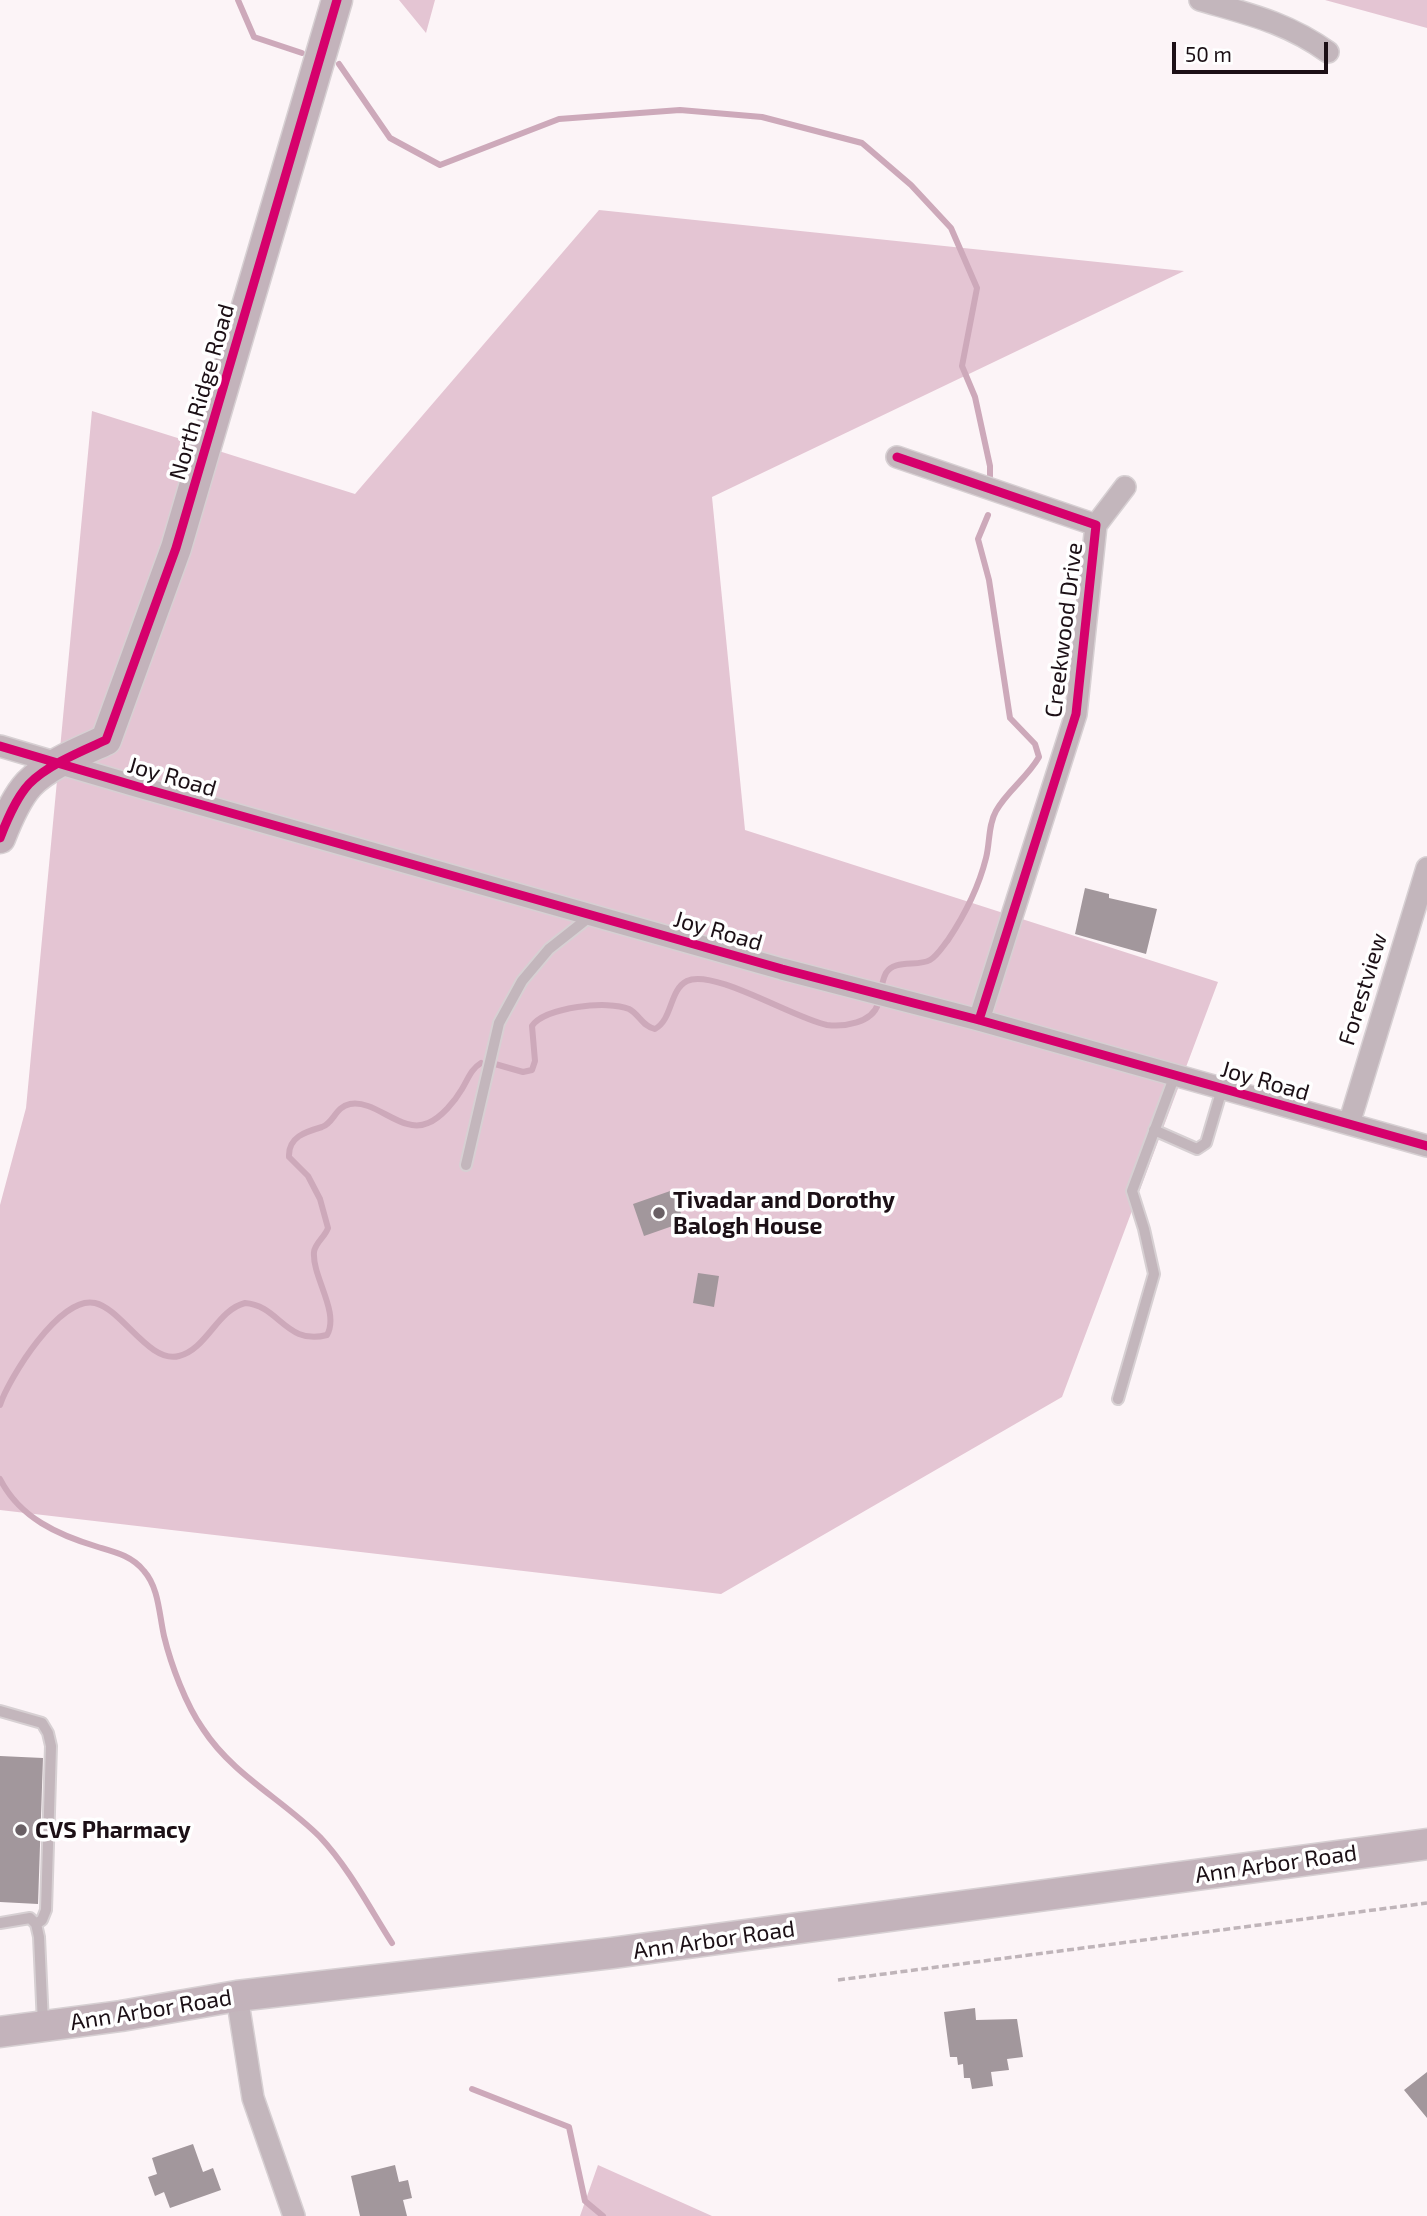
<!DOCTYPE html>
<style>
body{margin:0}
#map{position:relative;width:1427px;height:2216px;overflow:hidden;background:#fcf4f7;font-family:"Exo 2",sans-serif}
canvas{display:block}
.scale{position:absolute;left:1172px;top:42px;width:156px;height:32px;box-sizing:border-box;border:4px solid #1c1016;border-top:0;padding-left:9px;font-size:21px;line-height:24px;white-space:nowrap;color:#1c1016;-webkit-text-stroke:5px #fff;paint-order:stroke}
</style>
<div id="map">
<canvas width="1427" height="2216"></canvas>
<div class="scale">50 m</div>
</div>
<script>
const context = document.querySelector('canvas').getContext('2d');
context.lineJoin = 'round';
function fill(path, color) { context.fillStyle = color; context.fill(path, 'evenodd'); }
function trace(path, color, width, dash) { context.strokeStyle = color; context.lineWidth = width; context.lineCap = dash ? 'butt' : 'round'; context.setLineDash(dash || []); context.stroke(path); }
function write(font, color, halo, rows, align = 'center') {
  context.font = font + ' "Exo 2",sans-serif'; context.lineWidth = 7; context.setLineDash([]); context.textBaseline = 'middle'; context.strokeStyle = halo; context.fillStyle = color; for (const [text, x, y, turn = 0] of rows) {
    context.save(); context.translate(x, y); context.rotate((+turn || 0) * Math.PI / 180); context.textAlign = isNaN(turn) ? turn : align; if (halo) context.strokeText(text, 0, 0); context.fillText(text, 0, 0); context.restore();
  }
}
const forest = new Path2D(`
 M399 0H435L426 33Z
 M1325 0H1427V28Z
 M599 210 1184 271 712 497 745 830 1218 982 1062 1397 721 1594 0 1510V1205L26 1108 92 411 355 494Z
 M598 2165 712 2216H580Z`);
const stream = new Path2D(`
 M238 0 254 37 302 53
 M339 64 390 138 440 165 559 119 680 110 762 117 862 143 911 185 951 228 977 288 962 366 975 397 990 466V476
 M495 1064 523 1072 532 1070 535 1061 532 1026C545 1007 608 1000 629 1009 639 1014 643 1027 655 1029 673 1019 669 990 687 981 713 968 795 1019 827 1025 844 1027 872 1023 878 1004 881 995 881 982 886 973 894 959 918 967 930 960 937 956 943 946 948 940 964 916 979 886 986 858 990 843 988 825 996 811 1007 791 1027 778 1039 757L1035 744 1010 718 989 580 978 539 988 515
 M0 1405C9 1378 60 1295 95 1303 122 1309 149 1364 179 1356 207 1349 217 1310 245 1303 279 1305 286 1346 327 1335 340 1312 312 1277 314 1252 315 1243 325 1237 328 1228L320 1199 308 1176 289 1157C288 1137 305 1132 322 1127 334 1123 335 1107 350 1104 376 1099 402 1135 428 1123 441 1118 455 1101 462 1089 468 1079 471 1069 481 1063
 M0 1479C20 1518 58 1535 98 1547 115 1552 132 1556 144 1571 159 1588 159 1614 164 1636 171 1665 186 1705 203 1729 233 1775 282 1799 320 1837 349 1868 369 1907 392 1943
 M472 2089 569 2127 585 2201 603 2216`);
const building = new Path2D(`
 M1085 888 1109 894V898L1157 909 1146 954 1075 934Z
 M673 1190 684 1222 644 1236 633 1204Z
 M698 1273 719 1276 714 1307 693 1303Z
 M0 1756 43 1758 38 1904 0 1902Z
 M975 2008 976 2020 1017 2019 1023 2057 1007 2059 1009 2070 991 2072 993 2086 972 2089 970 2078H964L963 2064 958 2065 957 2057H950L944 2012Z
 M1427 2072V2118L1404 2090Z
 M193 2144 203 2172 213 2168 221 2190 170 2208 164 2192 155 2196 148 2177 157 2174 152 2158Z
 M395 2165 399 2182 408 2180 412 2198 403 2200 407 2216H360L351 2176Z`);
const path = new Path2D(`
 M838 1980 1427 1903`);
const lane = new Path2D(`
 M1154 1130 1197 1149 1206 1143 1222 1089
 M466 1165 499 1023 522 981 549 949 592 915
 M1118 1399 1154 1274 1144 1229 1132 1191 1175 1075
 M0 1711 42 1723 48 1733 51 1746 46 1910 42 1920 36 1924
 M0 1923 30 1918 36 1924 39 1937 43 2024`);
const street = new Path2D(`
 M1200 0C1248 14 1286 22 1328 52
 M897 457 1096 525 1076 714 979 1020
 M1096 525 1125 487
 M0 746 139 787 782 969 979 1020 1427 1146
 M1349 1124 1427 868
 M237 1996 253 2098 294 2216`);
const secondary = new Path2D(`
 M0 838C7 820 16 798 29 784 47 765 82 751 106 740L176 548 337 0
 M0 2032 121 2016 237 1996 612 1953 1427 1844`);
const cycleway = new Path2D(`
 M897 457 1096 525 1076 714 979 1020
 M0 746 139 787 782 969 979 1020 1427 1146
 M0 838C7 820 16 798 29 784 47 765 82 751 106 740L176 548 337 0`);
const markers = [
 [659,1213,7,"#6a6065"],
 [21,1830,7,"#6a6065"]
];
const streetNames = [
 ["North Ridge Road",202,392,-74],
 ["Creekwood Drive",1064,630,-83],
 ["Joy Road",172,777,16],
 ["Joy Road",718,931,16],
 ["Forestview",1363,989,-73],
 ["Joy Road",1265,1081,16],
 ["Ann Arbor Road",1276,1864,-8],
 ["Ann Arbor Road",714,1940,-8],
 ["Ann Arbor Road",151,2010,-9]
];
const poiNames = [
 ["Tivadar and Dorothy",673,1200],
 ["Balogh House",673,1226],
 ["CVS Pharmacy",35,1830]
];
fill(forest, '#e4c5d3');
trace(stream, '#cda9ba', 6);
fill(building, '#a2979c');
trace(lane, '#d7d0d3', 14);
trace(street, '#d7d0d3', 24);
trace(secondary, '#d7d0d3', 33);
trace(path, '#bfb4b9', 3.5, [7, 3.5]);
trace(lane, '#c3b6bc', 10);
trace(street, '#c3b6bc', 21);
trace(secondary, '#c3b3bb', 30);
trace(cycleway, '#d6006c', 9);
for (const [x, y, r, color] of markers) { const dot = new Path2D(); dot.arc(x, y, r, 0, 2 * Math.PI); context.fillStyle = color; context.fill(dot); trace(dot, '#fff', 2.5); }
write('23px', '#1c1016', '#fff', streetNames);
write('bold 23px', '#1c1016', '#fff', poiNames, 'left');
</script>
